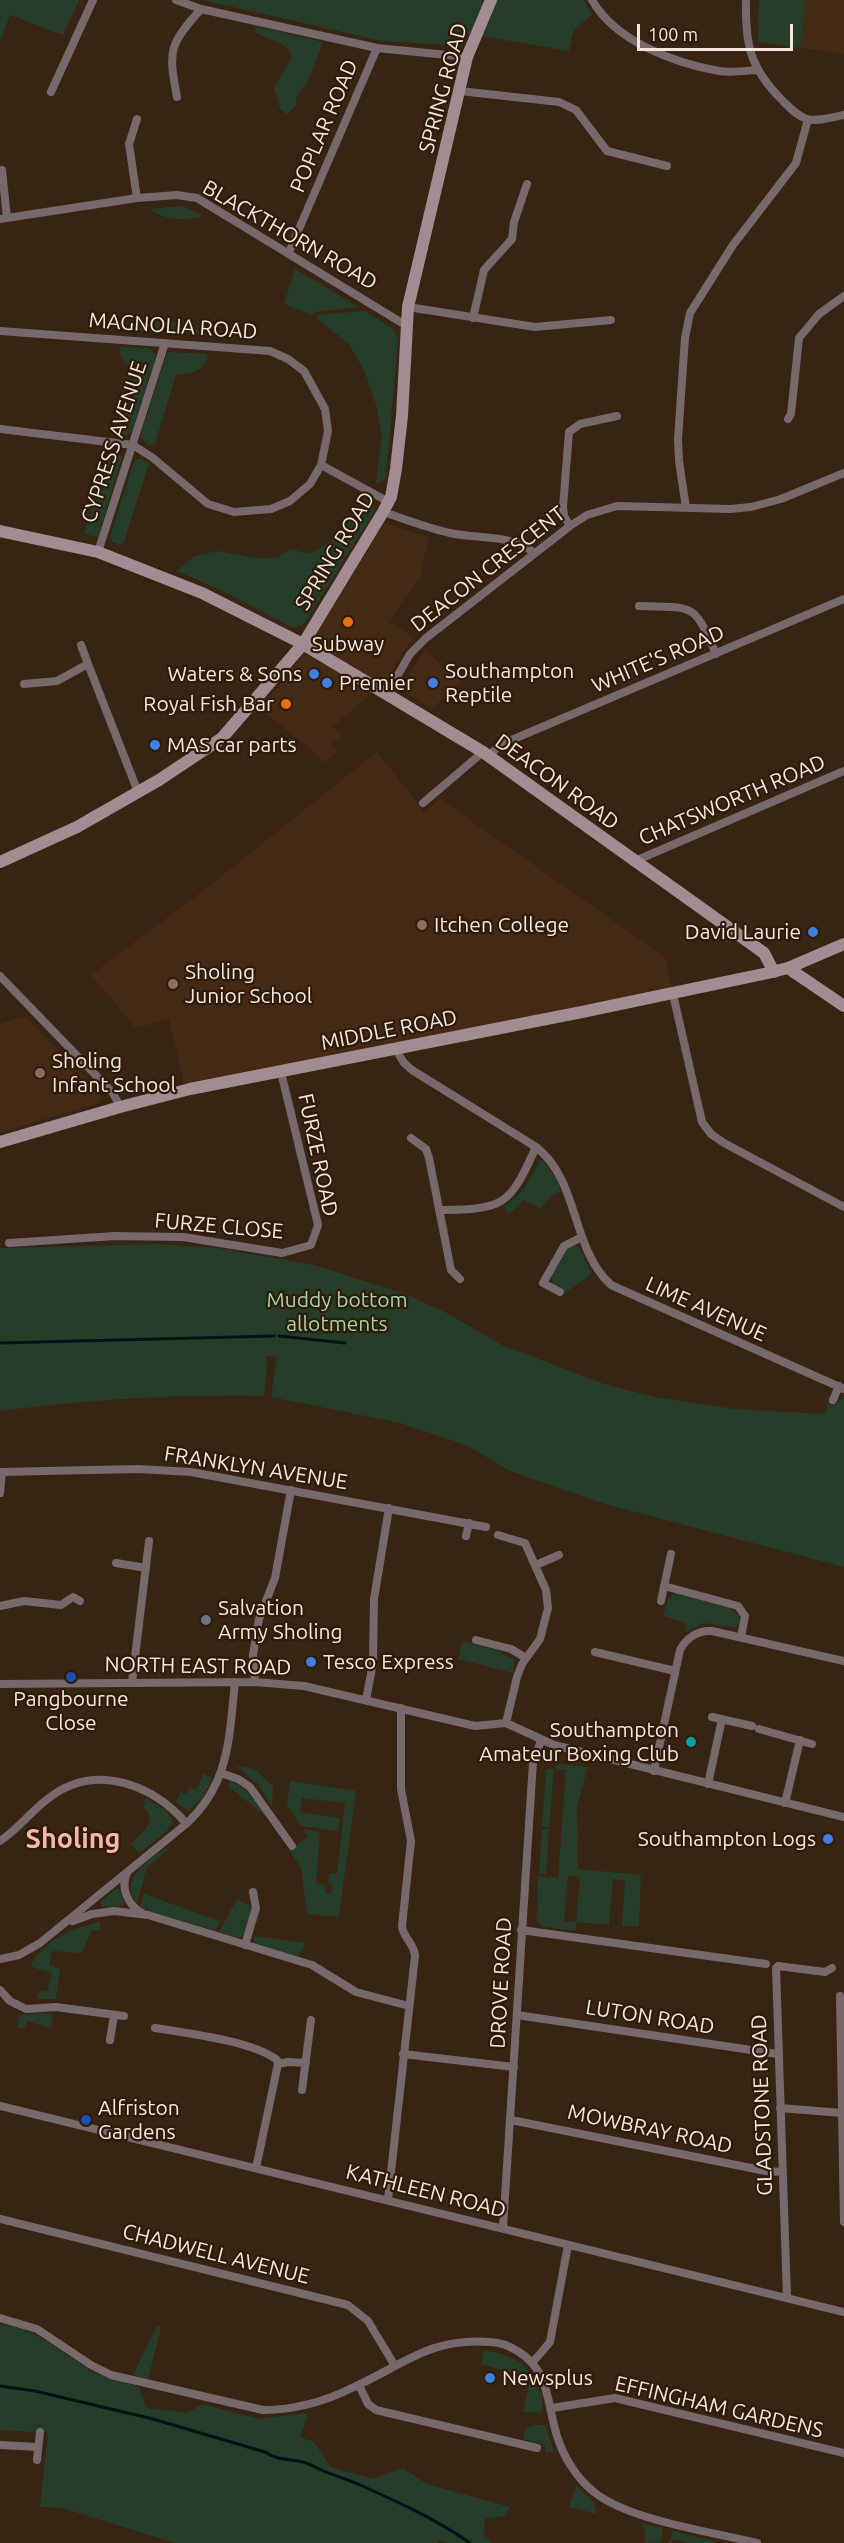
<!DOCTYPE html>
<style>
body{margin:0}
#map{position:relative;width:844px;height:2543px;overflow:hidden;background:#382413;font-family:Ubuntu,sans-serif}
canvas{display:block}
.scale{position:absolute;left:637px;top:24px;width:156px;height:27px;box-sizing:border-box;border:3px solid #f5e7dc;border-top:0;padding-left:8px;font-size:18px;line-height:21px;white-space:nowrap;color:#f5e7dc;-webkit-text-stroke:4px #2e1b0a;paint-order:stroke}
</style>
<div id="map">
<canvas width="844" height="2543"></canvas>
<div class="scale">100 m</div>
</div>
<script>
const context = document.querySelector('canvas').getContext('2d');
context.lineJoin = 'round';
function fill(path, color) { context.fillStyle = color; context.fill(path, 'evenodd'); }
function trace(path, color, width, dash) { context.strokeStyle = color; context.lineWidth = width; context.lineCap = dash ? 'butt' : 'round'; context.setLineDash(dash || []); context.stroke(path); }
function write(font, color, halo, rows, align = 'center') {
  context.font = font + ' Ubuntu,sans-serif'; context.lineWidth = 4.5; context.setLineDash([]); context.textBaseline = 'middle'; context.strokeStyle = halo; context.fillStyle = color; for (const [text, x, y, turn = 0] of rows) {
    context.save(); context.translate(x, y); context.rotate((+turn || 0) * Math.PI / 180); context.textAlign = isNaN(turn) ? turn : align; if (halo) context.strokeText(text, 0, 0); context.fillText(text, 0, 0); context.restore();
  }
}
const built = new Path2D(`
 M759 0H844V54L758 42Z
 M385 523 429 538 419 579 389 622 413 637 385 683 333 726 342 736 331 745 336 752 323 763 310 748 260 709 302 656Z
 M427 650 441 665 463 682 432 708 401 690 421 656Z
 M377 752 424 812 440 799 665 957 673 994 186 1090 169 1019 136 1028 91 975 204 890Z
 M25 1016 100 1092 101 1102 0 1133V1024Z`);
const green = new Path2D(`
 M0 0H79L63 35 10 15 0 41Z
 M202 0H584L592 15 574 30 569 51 463 33 460 46 382 41Z
 M759 0H803L805 7 800 48 758 42Z
 M256 26 323 42 309 79 296 98V105L287 114 280 109 274 88 292 57C287 40 268 41 255 32Z
 M182 206 204 216C185 222 165 220 149 209Z
 M295 269 359 307 315 312 313 315 284 304Z
 M365 311 394 329 398 340 386 476 383 481 376 483 382 436 377 408 365 372 349 344 316 318 317 315Z
 M157 319 186 323 208 335 126 330 134 324Z
 M119 347 149 348 156 355 132 431 125 436 115 435 135 373 121 357Z
 M170 352 208 354C207 372 191 373 176 375L155 444 148 445 140 437 167 353Z
 M109 450 119 451 122 458 98 537 84 534Z
 M142 459 149 463 123 545 112 542 110 537 133 464 136 460Z
 M365 498 374 503 375 510 304 624 293 628 227 593 177 571 194 556 218 551 256 558H277L290 549 309 554C340 539 347 525 365 498Z
 M541 1159 557 1179 561 1192 554 1194 540 1208 524 1200 510 1213 506 1212 504 1207 524 1189Z
 M154 1244 217 1248 314 1265 405 1294 447 1313 502 1345 604 1384 654 1397 735 1409 825 1414 829 1400 837 1403 844 1396V1567L605 1504 510 1471 466 1445 400 1423 271 1397 277 1357 266 1356 267 1367 264 1396C174 1394 89 1400 0 1411V1248Z
 M573 1245 579 1247 592 1274 565 1293 554 1285 551 1276 565 1250Z
 M675 1593 729 1608 739 1615 740 1623 734 1628 704 1623 685 1632 686 1623 663 1616 668 1599Z
 M462 1641 501 1651V1654L515 1660 513 1673 458 1659Z
 M559 1764 588 1767 577 1806 578 1869 641 1875 639 1926H622L625 1881 613 1879 609 1925 577 1922 576 1931 544 1927 537 1922 538 1877 558 1878 566 1770 554 1769 549 1827 542 1826 546 1770 554 1769ZM568 1876 580 1877 576 1922 564 1921Z
 M236 1766 254 1769 273 1786 272 1807 259 1785Z
 M203 1774 213 1778 203 1797 189 1811 176 1802 181 1792 186 1794 190 1787 196 1790Z
 M230 1781 245 1789 270 1820 228 1786Z
 M290 1781 356 1791 339 1917 307 1914 301 1868 289 1850 308 1837 303 1829 320 1832 316 1883 325 1885V1893H332L333 1885 328 1884 329 1874H337L345 1803 302 1798 300 1812 340 1818 338 1831 301 1826 287 1805Z
 M145 1798C156 1804 170 1810 173 1823L169 1829 139 1853 131 1843C142 1834 158 1821 144 1808Z
 M542 1829H549L546 1874H539Z
 M165 1848 168 1850 147 1867 137 1903C118 1879 148 1861 165 1848Z
 M119 1889 124 1902 122 1906 101 1907V1901L114 1890Z
 M144 1894 220 1921 215 1931 146 1910 140 1907Z
 M237 1899 252 1907 244 1935 239 1938 219 1932Z
 M100 1922 101 1930H92L81 1953 52 1951 49 1965 60 1968 56 1999H37L39 1990 47 1992 52 1973 31 1967C38 1942 77 1926 100 1922Z
 M255 1936 306 1943 298 1957 258 1945 253 1940Z
 M41 2013 53 2014 51 2028 27 2021 25 2027 17 2028 19 2015Z
 M0 2324 20 2328 42 2338 94 2373 139 2387 146 2408 187 2413 202 2404 259 2419 305 2413 308 2415 300 2437 314 2442 331 2467 373 2479 403 2468 427 2484 510 2507 504 2516 485 2519 484 2535 492 2543H448L439 2539 438 2543H175L62 2508 40 2507 48 2433 0 2430Z
 M157 2326 161 2327 148 2379 133 2375Z
 M484 2350C500 2353 527 2359 532 2378L481 2364Z
 M529 2384 536 2385 541 2393 543 2411 540 2413 523 2412Z
 M535 2425H545L554 2452 545 2453V2445L523 2439 526 2428Z
 M576 2485 593 2502 597 2514 569 2507Z
 M641 2523 663 2528 661 2542 645 2543V2531Z
 M673 2531 713 2541 714 2543H688L673 2539 672 2543H668Z`);
const stream = new Path2D(`
 M279 1336 345 1343
 M0 1343 274 1336
 M0 2386 35 2391 153 2419 265 2452C280 2463 299 2457 313 2466 328 2474 344 2478 360 2485 398 2502 436 2519 470 2543`);
const street = new Path2D(`
 M176 0 201 9 377 48 467 57
 M592 0C615 41 674 63 719 71 731 73 744 71 756 70
 M746 0C745 45 750 68 782 100 789 107 797 116 807 119 818 122 833 117 844 115
 M460 91 559 102 576 110 607 151 667 166
 M51 92 93 0
 M177 97C168 50 169 45 201 9
 M137 119 129 144 137 198
 M2 170 7 218
 M0 219 137 198 177 195 197 198 407 326
 M289 252 377 48
 M408 307 535 327 611 320
 M473 318 484 270 512 239 514 222 527 184
 M0 331 270 351 288 359 304 371 325 409 328 431 321 465 389 502
 M788 419 791 414 799 338 819 314 844 296
 M0 429 133 445 153 458 208 504 234 512 271 509 290 501 310 484 321 465
 M686 508 679 461 678 439 685 338 690 313 733 245 796 163 808 119
 M383 512C405 519 427 528 450 533 476 539 513 534 534 553
 M570 526 564 516 563 507 569 432 580 424 617 416
 M98 552 165 343
 M639 606C694 608 693 601 716 654
 M81 645 88 664
 M24 684 57 681 88 664 138 792
 M387 694 410 654 426 638 570 526 587 515 617 506 730 509 751 507 781 499 844 473
 M488 756 502 744 844 599
 M423 803 483 752
 M635 861 844 771
 M0 976 113 1093 120 1107
 M673 994 702 1122 711 1134 724 1143 844 1207
 M395 1048 404 1063 412 1070 536 1147C580 1181 570 1247 611 1285L844 1389
 M411 1138 426 1149 429 1158 451 1270 460 1279
 M439 1210C504 1209 509 1207 536 1147
 M9 1243 115 1236 183 1237 282 1253 311 1245 318 1225 281 1072
 M560 1292 543 1283 564 1246 582 1237
 M833 1400 839 1386
 M0 1472 138 1469 191 1472 486 1527
 M0 1493 2 1472
 M498 1535 525 1543 546 1590 548 1608 540 1639 522 1664 517 1677 506 1723
 M466 1536 469 1523
 M116 1563 146 1568
 M536 1565 559 1555
 M664 1586 738 1606 745 1616 741 1637
 M661 1601 671 1554
 M0 1606 24 1601 61 1605 73 1597 80 1601
 M476 1640 511 1649 526 1658
 M595 1652 675 1671
 M132 1682 149 1541
 M255 1682 253 1655 259 1619 275 1578 291 1490
 M0 1684 255 1682 304 1686 475 1726 506 1723 554 1745 844 1817
 M366 1700 373 1663 374 1599 389 1508
 M712 1717 752 1726
 M759 1729 812 1744
 M654 1771 680 1650C686 1638 698 1630 712 1631L844 1661
 M221 1773 238 1779 250 1787 292 1846
 M708 1784 722 1719
 M785 1803 800 1740
 M0 1841C20 1828 33 1808 53 1795 98 1763 154 1786 186 1823
 M127 1873C120 1888 128 1905 142 1913
 M73 1921 92 1914 114 1911 148 1915 312 1965 356 1992 409 2006
 M521 1930 766 1964
 M245 1945 256 1908 253 1892
 M0 1959 19 1955 40 1943 186 1824C230 1784 229 1737 235 1682
 M0 1990 10 2001 26 2009 56 2007 124 2016
 M840 1996 844 2222
 M517 2015 778 2054
 M155 2028C186 2033 253 2041 277 2060L278 2064 256 2168
 M110 2040 114 2015
 M403 2054 514 2067
 M278 2064 288 2062 306 2063
 M302 2090 311 2020
 M0 2106 844 2312
 M780 2108 842 2113
 M511 2120 766 2171 782 2172
 M388 2199 415 1956C414 1943 403 1938 402 1926L411 1841 401 1789V1708
 M0 2219 348 2305 368 2321 395 2366
 M503 2228 533 1762 541 1741
 M787 2298 776 1968 778 1966 825 1972 832 1968
 M0 2318 37 2329 91 2365 111 2375 263 2410C295 2410 326 2401 354 2387 405 2364 429 2338 489 2342 500 2342 510 2346 519 2352 550 2371 547 2405 557 2436 563 2456 577 2479 594 2492 628 2520 712 2532 757 2543
 M533 2362 550 2342 568 2245
 M359 2385 368 2404 376 2410 537 2448
 M552 2408 615 2398 844 2453
 M0 2445 38 2447
 M37 2460 40 2432`);
const secondary = new Path2D(`
 M0 531 98 552 202 593 303 644 483 752 764 953 774 972
 M0 862 77 827 159 780 222 738 303 644 383 512 391 497 396 469 402 416 408 307 467 57 491 0
 M788 968 844 1006
 M0 1142 120 1107 190 1089 582 1012 768 973 788 968 844 944`);
const markers = [
 [348,622,6,"#e8710a"],
 [314,674,6,"#3f7fe0"],
 [327,683,6,"#3f7fe0"],
 [433,683,6,"#3f7fe0"],
 [286,704,6,"#e8710a"],
 [155,745,6,"#3f7fe0"],
 [422,925,6,"#8d6e63"],
 [813,932,6,"#3f7fe0"],
 [173,984,6,"#8d6e63"],
 [40,1073,6,"#8d6e63"],
 [206,1620,6,"#6b7280"],
 [311,1662,6,"#3f7fe0"],
 [71,1677,6,"#1a4fb4"],
 [691,1742,6,"#0f9aa8"],
 [828,1839,6,"#3f7fe0"],
 [86,2120,6,"#1a4fb4"],
 [490,2378,6,"#3f7fe0"]
];
const streetNames = [
 ["SPRING ROAD",443,88,-75],
 ["POPLAR ROAD",324,126,-67],
 ["BLACKTHORN ROAD",290,235,30],
 ["MAGNOLIA ROAD",173,326,4],
 ["CYPRESS AVENUE",114,442,-72],
 ["SPRING ROAD",335,551,-59],
 ["DEACON CRESCENT",488,569,-38],
 ["WHITE'S ROAD",658,659,-23],
 ["DEACON ROAD",557,782,36],
 ["CHATSWORTH ROAD",732,800,-23],
 ["MIDDLE ROAD",389,1030,-11],
 ["FURZE ROAD",318,1155,78],
 ["FURZE CLOSE",219,1226,5],
 ["LIME AVENUE",706,1309,24],
 ["FRANKLYN AVENUE",256,1468,9],
 ["NORTH EAST ROAD",198,1666,1],
 ["DROVE ROAD",501,1983,-87],
 ["LUTON ROAD",650,2017,9],
 ["GLADSTONE ROAD",762,2105,-92],
 ["MOWBRAY ROAD",650,2129,12],
 ["KATHLEEN ROAD",426,2191,14],
 ["CHADWELL AVENUE",216,2254,14],
 ["EFFINGHAM GARDENS",719,2407,13]
];
const poiNames = [
 ["Subway",348,644,"center"],
 ["Southampton",445,671],
 ["Reptile",445,695],
 ["Waters & Sons",302,674,"right"],
 ["Premier",339,683],
 ["Royal Fish Bar",274,704,"right"],
 ["MAS car parts",167,745],
 ["Itchen College",434,925],
 ["David Laurie",801,932,"right"],
 ["Sholing",185,972],
 ["Junior School",185,996],
 ["Sholing",52,1061],
 ["Infant School",52,1085],
 ["Salvation",218,1608],
 ["Army Sholing",218,1632],
 ["Tesco Express",323,1662],
 ["Pangbourne",71,1699,"center"],
 ["Close",71,1723,"center"],
 ["Southampton",679,1730,"right"],
 ["Amateur Boxing Club",679,1754,"right"],
 ["Southampton Logs",816,1839,"right"],
 ["Alfriston",98,2108],
 ["Gardens",98,2132],
 ["Newsplus",502,2378]
];
const parkNames = [
 ["Muddy bottom",337,1300],
 ["allotments",337,1324]
];
const districtNames = [
 ["Sholing",73,1839]
];
fill(built, '#442a14');
fill(green, '#253c28');
trace(stream, '#011319', 3);
trace(street, '#77686c', 8);
trace(secondary, '#a38c91', 12);
for (const [x, y, r, color] of markers) { const dot = new Path2D(); dot.arc(x, y, r, 0, 2 * Math.PI); context.fillStyle = color; context.fill(dot); trace(dot, '#2e1b0a', 2); }
write('21px', '#f5e7dc', '#2e1b0a', streetNames);
write('21px', '#f5e7dc', '#2e1b0a', poiNames, 'left');
write('21px', '#a3d3a7', '#2e1b0a', parkNames);
write('bold 27px', '#f9b8a7', '#2e1b0a', districtNames);
</script>
